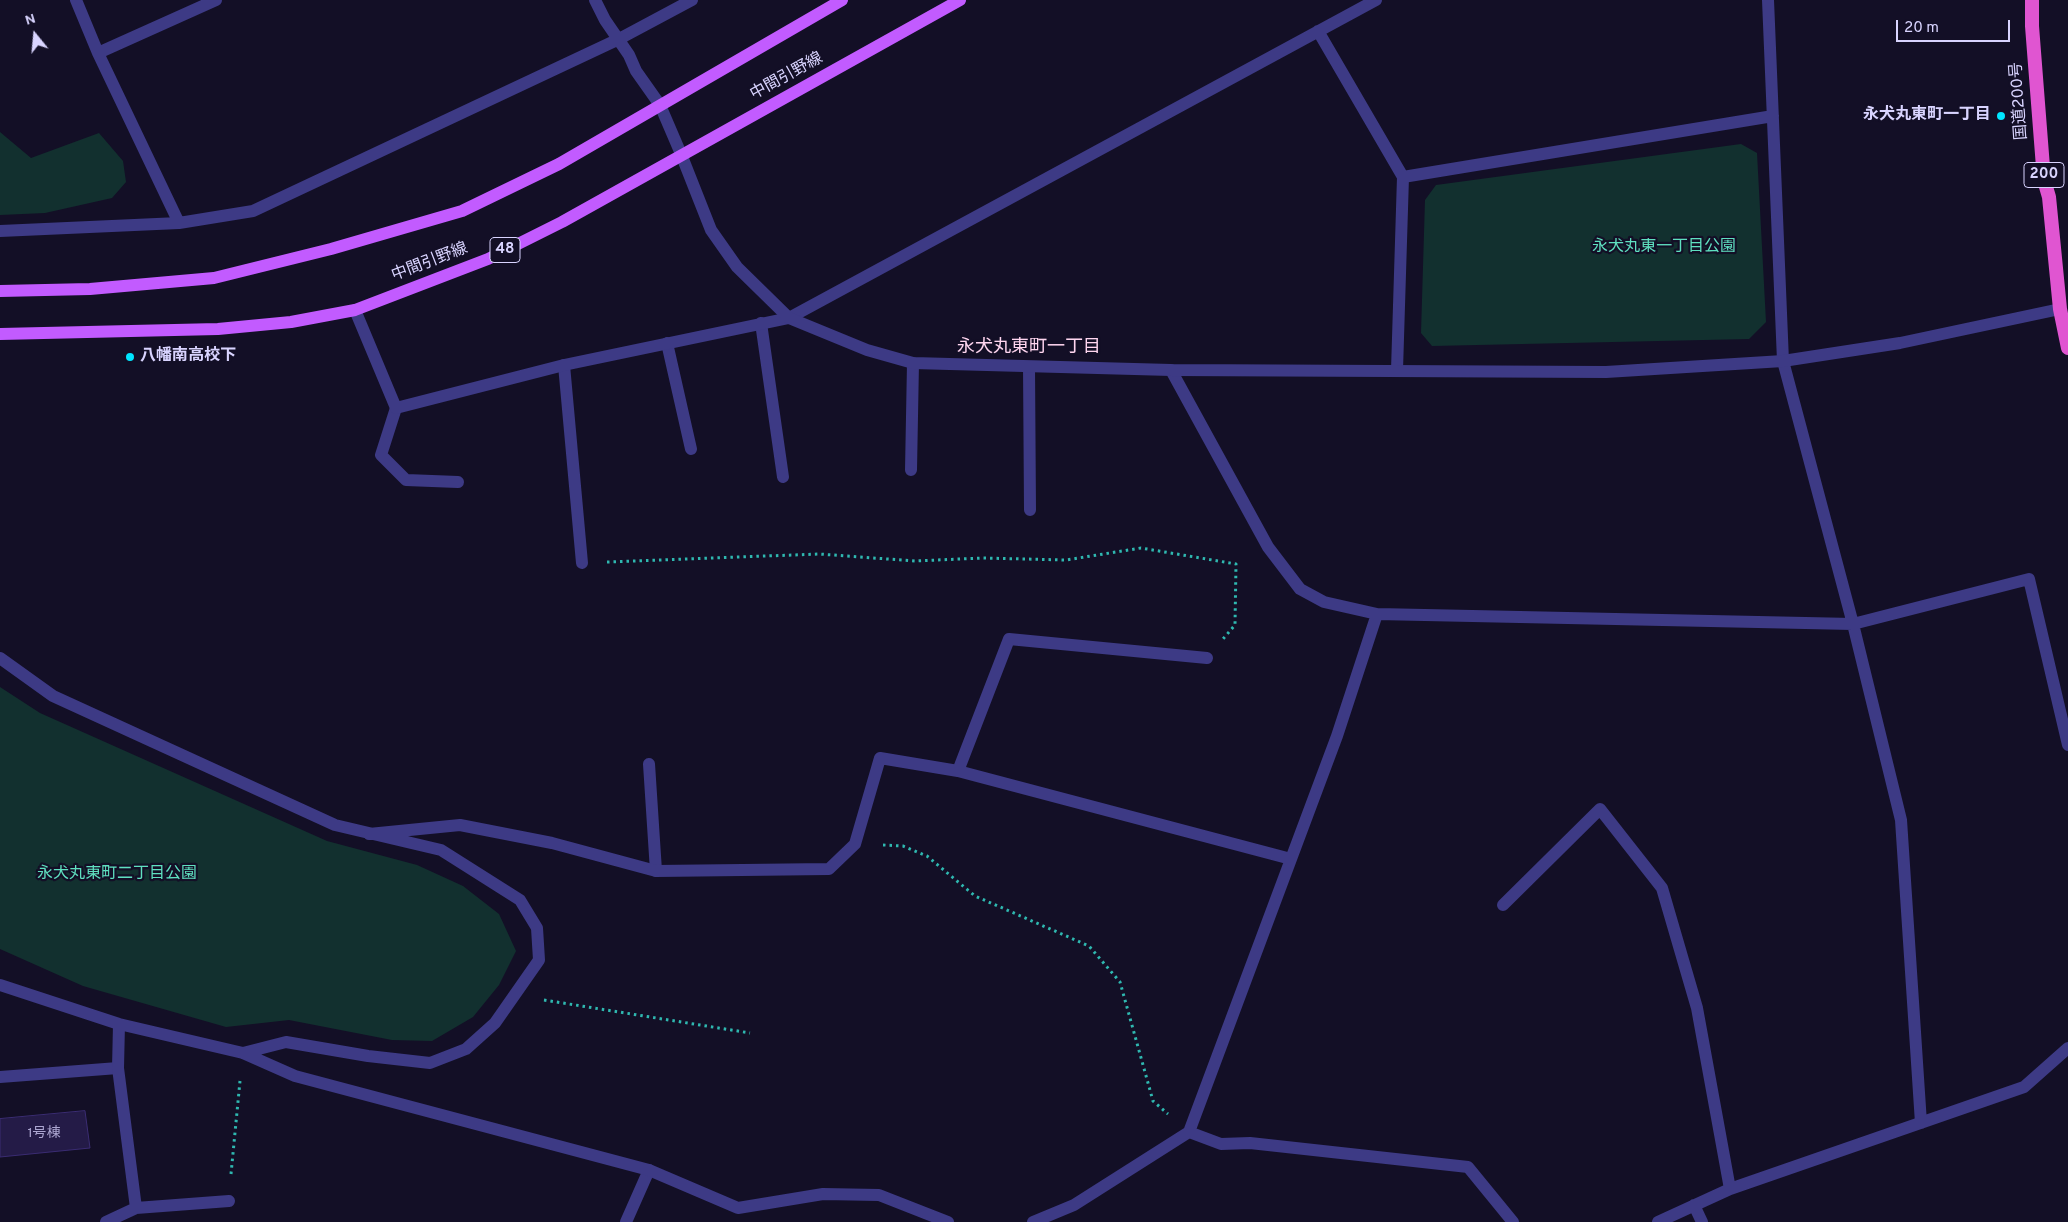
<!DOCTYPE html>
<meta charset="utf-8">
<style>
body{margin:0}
#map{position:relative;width:2068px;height:1222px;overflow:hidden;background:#130f26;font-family:Overpass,sans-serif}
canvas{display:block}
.north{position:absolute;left:10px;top:10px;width:50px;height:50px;-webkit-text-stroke:4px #130f26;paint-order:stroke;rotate:343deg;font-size:14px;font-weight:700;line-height:20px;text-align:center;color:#d9d4ff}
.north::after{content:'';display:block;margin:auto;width:18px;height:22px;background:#d9d4ff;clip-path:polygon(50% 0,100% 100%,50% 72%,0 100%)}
.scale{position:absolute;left:1896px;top:20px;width:114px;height:22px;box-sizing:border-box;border:2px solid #d9d4ff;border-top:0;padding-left:6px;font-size:15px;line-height:18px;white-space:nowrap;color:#d9d4ff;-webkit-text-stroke:4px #130f26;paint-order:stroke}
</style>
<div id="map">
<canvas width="2068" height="1222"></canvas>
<div class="north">N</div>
<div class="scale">20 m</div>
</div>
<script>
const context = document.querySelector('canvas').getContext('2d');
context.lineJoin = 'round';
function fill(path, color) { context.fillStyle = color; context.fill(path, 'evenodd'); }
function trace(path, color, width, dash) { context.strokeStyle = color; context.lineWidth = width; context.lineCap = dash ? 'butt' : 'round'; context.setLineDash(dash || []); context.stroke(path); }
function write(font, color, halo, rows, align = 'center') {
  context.font = font + ' Overpass,"Noto Sans JP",sans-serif'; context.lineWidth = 4.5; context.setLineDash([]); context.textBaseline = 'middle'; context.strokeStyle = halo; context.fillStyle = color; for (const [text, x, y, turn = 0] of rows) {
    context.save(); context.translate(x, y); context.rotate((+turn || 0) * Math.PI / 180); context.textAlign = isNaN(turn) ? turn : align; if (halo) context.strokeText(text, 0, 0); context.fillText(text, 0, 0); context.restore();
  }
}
const green = new Path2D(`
 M0 132 31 158 99 133 123 161 126 182 112 198 45 213 0 215Z
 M1741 144 1757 153 1766 322 1749 339 1432 346 1421 333 1425 200 1436 185Z
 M0 687 40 713 327 841 417 865 463 886 499 914 516 951 499 985 473 1017 432 1041 392 1040 289 1020 226 1027 83 986 0 949Z`);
const building = new Path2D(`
 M85 1111 90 1148 0 1157V1119Z`);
const path = new Path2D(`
 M607 562 819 554 915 561 983 558 1066 560 1141 548 1236 564 1235 625 1223 639
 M883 845 903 846 927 856 975 896 1089 946 1120 982 1153 1101 1168 1114
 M544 1000 750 1033
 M231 1174 240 1081`);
const service = new Path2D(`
 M761 323 783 477
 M667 343 691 449
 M564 365 582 563
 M1029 367 1030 510
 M396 408 381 455 406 480 458 482
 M911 470 913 363
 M649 764 656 871
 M0 1077 118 1068
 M626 1222 649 1170`);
const minor = new Path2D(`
 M76 0 98 53 179 223
 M595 0 605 20 629 55 636 71 660 105 681 154
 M1768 0 1783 361 1853 624 1901 820 1921 1123
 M1318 31 1403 177 1397 370
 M98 53 216 0
 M1403 177 1773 116
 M0 231 179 223 253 211 619 39 692 0
 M355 310 396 408 564 365 789 318 1376 0
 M1171 370 1268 547 1300 589 1324 602 1377 614 1853 624 2029 579 2068 745
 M0 658 53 696 335 825 441 850 520 900 537 928 539 960 495 1023 466 1049 430 1063 368 1056 286 1042 243 1053
 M958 771 1009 639 1207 658
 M369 834 460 825 552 843 656 871 829 869 855 844 880 758 958 771 1291 859
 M1503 905 1600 809 1662 888 1697 1008 1730 1189
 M0 985 119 1024 243 1053 295 1076 649 1170 738 1208 823 1194 879 1195 948 1222
 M119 1024 118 1068 136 1208
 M1189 1132 1337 736 1377 614
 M1694 1205 1702 1222
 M106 1222 136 1208 229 1201
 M1033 1222 1074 1205 1189 1132 1221 1144 1250 1143 1468 1167 1513 1222
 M1658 1222 1730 1189 2024 1087 2068 1048`);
const tertiary = new Path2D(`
 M681 154 711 230 737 267 789 318 867 350 913 363 1171 370 1606 372 1783 361 1900 343 2060 309`);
const primary = new Path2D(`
 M0 291 90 289 214 278 331 249 462 211 559 164 842 0
 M0 334 218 329 291 322 355 310 488 259 562 222 960 0`);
const trunk = new Path2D(`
 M2032 0V26L2044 180 2049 197 2060 309 2068 348`);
const markers = [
 [2001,116,5,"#00e5ff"],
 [130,357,5,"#00e5ff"]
];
const numberNames = [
 ["1号棟",44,1134]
];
const shields = [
 [2044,175,40],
 [505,250,30]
];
const shieldNames = [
 ["200",2044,175],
 ["48",505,250]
];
const streetNames = [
 ["中間引野線",787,77,-29],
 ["国道200号",2020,101,-94],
 ["中間引野線",430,263,-21]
];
const poiNames = [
 ["永犬丸東町一丁目",1991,116],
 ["八幡南高校下",140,357,"left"]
];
const parkNames = [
 ["永犬丸東一丁目公園",1664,248],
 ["永犬丸東町二丁目公園",117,875]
];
const neighbourhoodNames = [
 ["永犬丸東町一丁目",1029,348]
];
fill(green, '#12302f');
fill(building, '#241b47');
trace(building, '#3b2d73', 1);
trace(path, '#2fb8b0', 3, [2.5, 4]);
trace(service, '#3d3a85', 12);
trace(minor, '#3d3a85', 12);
trace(tertiary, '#3d3a85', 12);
trace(primary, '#c25bff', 12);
trace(trunk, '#e055d1', 14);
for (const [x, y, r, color] of markers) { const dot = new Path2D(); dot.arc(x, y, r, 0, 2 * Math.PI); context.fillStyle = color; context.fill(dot); trace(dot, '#130f26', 2); }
write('14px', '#aca6d1', null, numberNames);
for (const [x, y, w] of shields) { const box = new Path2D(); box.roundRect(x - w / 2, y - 12.5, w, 25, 4); context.fillStyle = '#130f26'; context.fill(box); trace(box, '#d9d4ff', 1); }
write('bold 15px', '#d9d4ff', null, shieldNames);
write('16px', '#d9d4ff', '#130f26', streetNames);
write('bold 16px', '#d9d4ff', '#130f26', poiNames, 'right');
write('16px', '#5fe0c0', '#130f26', parkNames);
write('18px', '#ffd6f0', '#130f26', neighbourhoodNames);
</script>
